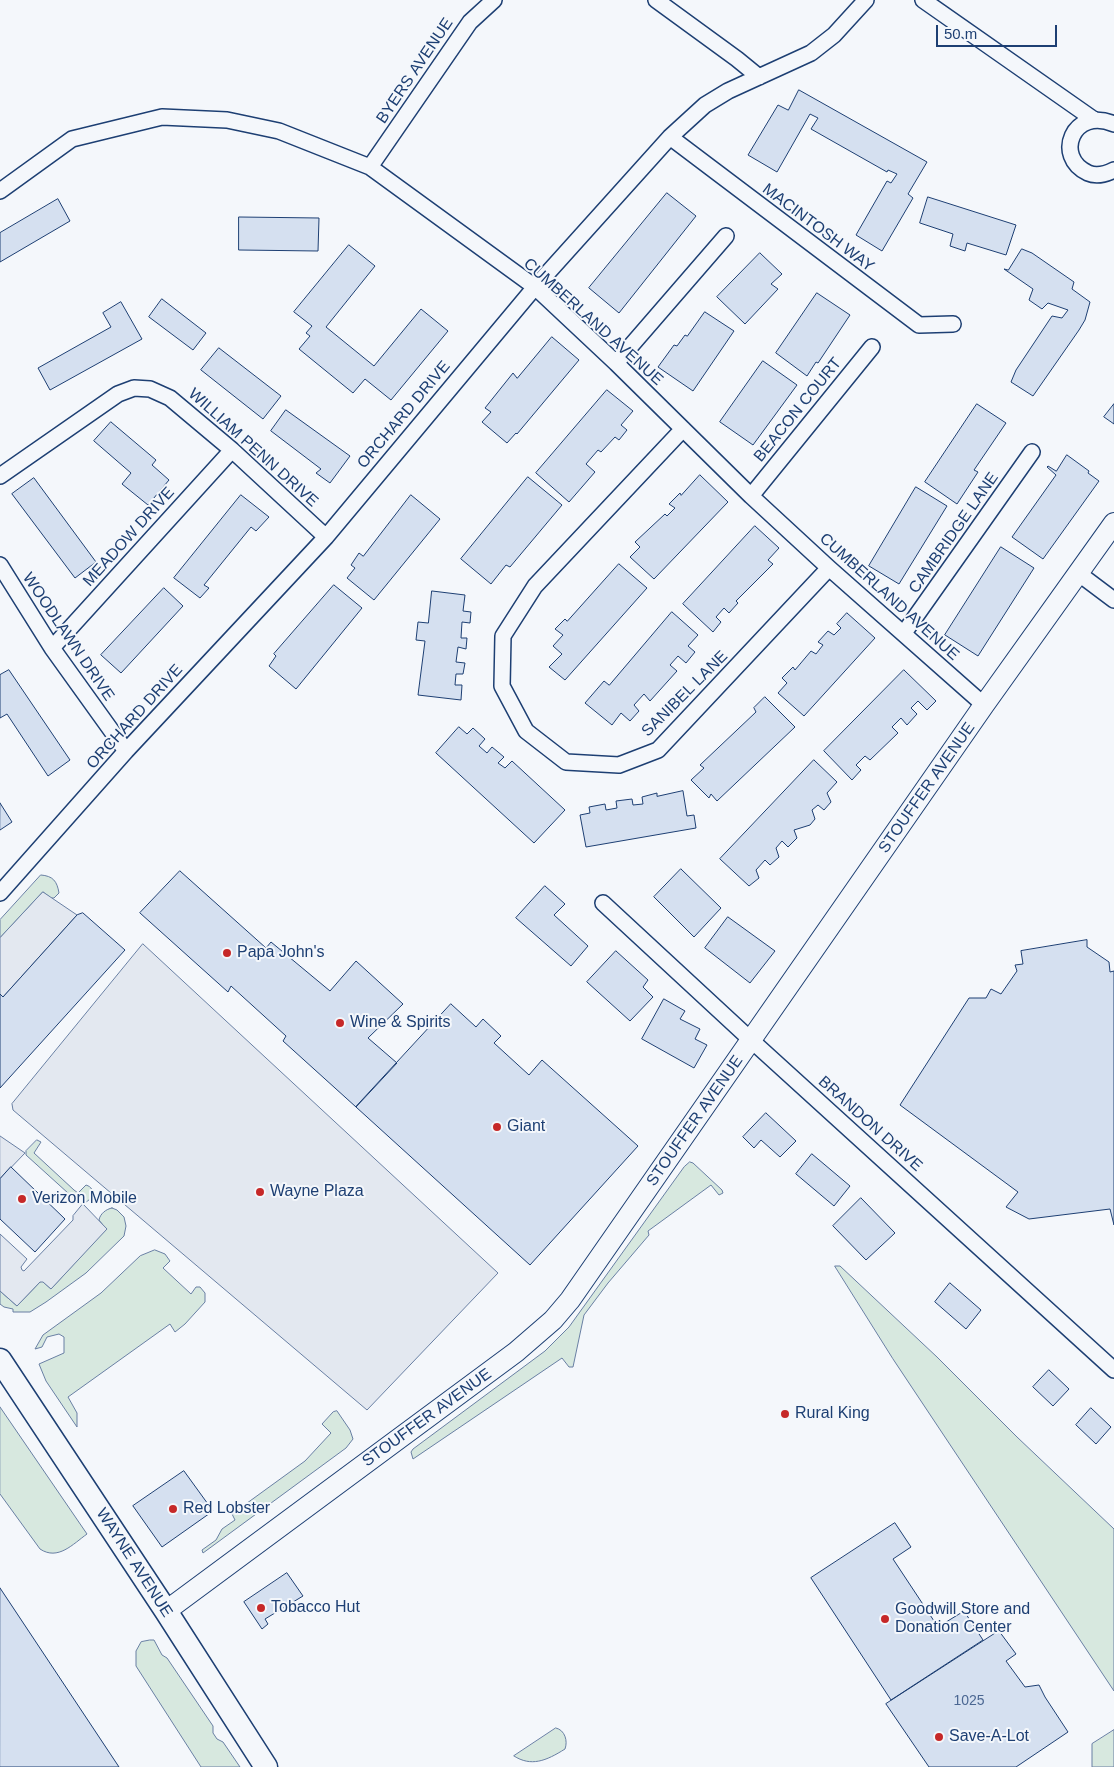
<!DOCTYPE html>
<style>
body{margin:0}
#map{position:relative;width:1114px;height:1767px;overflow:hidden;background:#f4f7fb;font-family:Arial,sans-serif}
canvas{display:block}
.scale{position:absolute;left:936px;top:25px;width:121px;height:22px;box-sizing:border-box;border:2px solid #1d3f73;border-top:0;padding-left:6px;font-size:15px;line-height:18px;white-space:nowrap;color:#1d3f73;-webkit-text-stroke:4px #f4f7fb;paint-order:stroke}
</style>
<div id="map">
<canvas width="1114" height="1767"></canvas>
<div class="scale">50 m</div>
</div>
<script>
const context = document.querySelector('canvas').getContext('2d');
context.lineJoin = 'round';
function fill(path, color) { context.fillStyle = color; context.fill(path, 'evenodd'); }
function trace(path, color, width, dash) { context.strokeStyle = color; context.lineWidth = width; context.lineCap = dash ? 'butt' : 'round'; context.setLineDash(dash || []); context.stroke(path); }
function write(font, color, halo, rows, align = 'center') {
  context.font = font + ' Arial,sans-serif'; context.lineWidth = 4; context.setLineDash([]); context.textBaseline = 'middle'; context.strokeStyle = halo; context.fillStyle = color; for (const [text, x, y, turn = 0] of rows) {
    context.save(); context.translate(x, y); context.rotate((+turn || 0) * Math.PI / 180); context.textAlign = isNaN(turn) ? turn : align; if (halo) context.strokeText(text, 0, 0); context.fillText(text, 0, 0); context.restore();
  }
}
const green = new Path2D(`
 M41 875C53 876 57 881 59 893L54 898H51L43 892 0 938V920Z
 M37 1140 41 1142 34 1153 74 1190 78 1193 86 1185C92 1187 93 1190 92 1197 88 1201 85 1204 79 1203L26 1155V1151Z
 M690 1162 693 1163 722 1190 723 1193 719 1195 711 1185 648 1231 649 1235 608 1283 584 1315 573 1367H569L562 1358 413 1459 411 1452 413 1449 545 1351 569 1327 684 1167Z
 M112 1208 117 1210 124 1217 126 1226 124 1236 86 1273 46 1302 30 1312H13V1309L4 1307 0 1304V1291L17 1306 40 1282 42 1281 51 1289 106 1229 99 1220C100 1214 106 1209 112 1208Z
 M155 1250 165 1254 170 1261 163 1268 191 1294 196 1287H200L205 1293V1302L185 1324 175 1332 170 1324 68 1397 77 1413V1427L46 1381 39 1364 64 1353V1337L59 1334 47 1337 42 1347 35 1349 43 1335 101 1293 140 1256Z
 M835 1266H840L937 1357 1017 1437 1114 1529V1691L893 1359Z
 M0 1407 87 1534C73 1544 58 1561 40 1549L0 1494Z
 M337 1411 350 1430 353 1439 346 1448 203 1553 202 1550 216 1540 222 1529 235 1520 232 1514 305 1461 331 1433 322 1424 333 1412Z
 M150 1640H154L162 1655 167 1658 213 1726V1733L217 1739 223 1742 240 1767H201L136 1666V1651L141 1642Z
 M556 1728C565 1730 568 1741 565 1749 546 1761 531 1767 514 1756Z
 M1114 1730V1767H1092V1744Z`);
const parking = new Path2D(`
 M43 892 77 915 3 997 0 994V938Z
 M143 944 498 1273 367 1410 13 1110 12 1104Z
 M0 1136 25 1153 0 1179Z
 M83 1204 107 1229 51 1289 43 1282H40L17 1306 0 1291V1234L27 1259 21 1267 22 1270 24 1271 73 1220V1216Z`);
const building = new Path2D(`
 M799 90 927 162 908 194 913 198 882 251 856 235 887 181 891 183 897 174 888 170 887 172 811 129 818 118 810 114 777 172 748 155 778 105 788 110Z
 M667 193 696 216 619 313 589 288Z
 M928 197 1016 225 1006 255 967 243 965 251 950 246 953 234 920 223Z
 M58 199 70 221 0 262V233Z
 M239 217 319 218 318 251 239 250Z
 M349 245 375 266 326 327 374 366 421 309 448 331 391 400 365 379 353 393 299 349 310 336 306 333 312 326 294 312Z
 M1022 249 1032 253 1074 282 1072 289 1090 302 1085 320 1079 330 1033 396 1011 382 1016 370 1052 316 1062 318 1068 310 1048 303 1042 309 1029 300 1033 289 1004 269 1008 270Z
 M760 253 782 274 771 284 778 289 745 324 717 297Z
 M817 293 850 315 818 363 816 362 807 376 776 353Z
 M162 299 206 333 193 350 149 317Z
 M121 302 142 339 50 390 38 368 111 327 103 313Z
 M705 312 734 331 693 391 658 367 674 345 677 346 685 335 687 336Z
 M552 337 579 360 517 434 516 433 507 443 482 422 491 412 485 408 513 373 517 378Z
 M219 348 281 396 263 419 201 370Z
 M763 361 797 385 753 445 720 422Z
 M607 390 633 411 621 425 627 430 619 440 615 437 601 452 598 450 586 464 595 472 569 502 536 473Z
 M977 404 1006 423 974 470 978 472 957 504 925 482Z
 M1114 404V424L1104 417Z
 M286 410 350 456 330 483 316 473 321 469 271 431Z
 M111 422 156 460 152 465 169 480 148 505 122 484 131 473 94 441Z
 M1067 455 1089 471 1088 473 1099 481 1043 559 1012 537 1056 475 1047 467 1048 466 1056 471Z
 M700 475 728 502 654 579 630 557 640 547 635 542 665 514 667 516 675 508 669 504 680 493 681 495Z
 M528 477 562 505 510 567 506 565 491 584 461 559Z
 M34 478 96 562 75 578 12 494Z
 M916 487 947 506 899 584 869 566Z
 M241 495 269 517 256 531 251 527 204 585 209 588 200 598 174 578Z
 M411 495 440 519 374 600 347 578 355 568 351 565 359 553 363 556Z
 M755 526 779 548 768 560 773 564 736 601 738 603 729 613 724 608 716 617 721 622 713 632 683 604Z
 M1001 547 1034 568 978 656 945 635Z
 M619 564 647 588 565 680 549 667 562 654 553 646 563 635 555 629 565 619 567 621Z
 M334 585 362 608 296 689 269 666 276 656 274 654Z
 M164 588 183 606 121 673 101 655Z
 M432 591 465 595 463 611 471 612 470 623 462 622 461 638H467L466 649 458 647 456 662 465 663 463 674H456L455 685H462L461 700 418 695 425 641 416 640 418 622 428 623Z
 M672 612 698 635 688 646 695 652 686 663 678 656 670 665 677 671 650 701 644 694 634 705 639 711 630 721 621 713 612 725 585 703 604 681 609 685Z
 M847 613 875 638 804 716 778 693 787 683 782 678 793 667 795 670 811 651 816 654 823 645 818 642 828 631 834 635 841 628 837 624Z
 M9 670 70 760 48 776 7 714 0 718V675Z
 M904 670 936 701 927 710 918 701 911 708 917 714 907 725 901 718 892 727 898 733 870 760 865 756 856 765 861 770 852 780 824 751Z
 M765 697 795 727 717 801 711 794 709 798 691 780 704 768 700 765 756 712 754 708Z
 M459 727 467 734 473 728 485 739 479 746 487 753 492 747 504 757 498 763 505 768 512 761 565 810 534 843 436 753Z
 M814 760 837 782 827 793 831 802 824 810 818 805 812 810 815 819 810 825 794 830 797 838 788 847 782 841 776 848 779 857 770 865 765 860 756 870 759 878 749 886 720 859Z
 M683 791 687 816 694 815 696 828 586 847 580 815 590 813 589 807 605 804 606 810 617 808 616 801 632 799 633 805 643 804 642 797 657 793V796Z
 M0 803 12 822 0 830Z
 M681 869 721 908 694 937 654 897Z
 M180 871 266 948 271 942 330 991 356 961 403 1004 368 1038 397 1063 356 1107 283 1041 286 1036 231 986 228 992 140 913Z
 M545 886 565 904 554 915 588 946 571 966 516 918Z
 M83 913 125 950 0 1088V994L3 997 77 915Z
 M728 917 775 951 750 983 705 948Z
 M1087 940V947L1109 962 1110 972 1114 971V1225L1110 1209 1029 1219 1006 1207 1018 1192 900 1105 969 998H986L991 989 1001 994 1017 971 1015 965 1023 964 1021 951Z
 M616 951 648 980 643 987 653 997 630 1021 587 982Z
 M664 999 685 1011 680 1019 700 1029 695 1039 707 1045 694 1068 642 1039Z
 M451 1004 476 1027 483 1019 501 1036 494 1043 529 1075 542 1060 638 1146 530 1265 356 1107Z
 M766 1113 796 1141 780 1157 761 1140 754 1148 743 1137Z
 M812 1154 850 1186 834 1206 796 1174Z
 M11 1167 65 1219 35 1252 0 1219V1179Z
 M861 1198 895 1233 866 1260 833 1226Z
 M950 1283 981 1310 966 1329 935 1302Z
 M1049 1370 1069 1389 1053 1406 1033 1387Z
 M1091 1408 1111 1427 1096 1444 1076 1425Z
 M184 1471 213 1511 162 1547 133 1506Z
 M895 1523 911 1547 893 1559 938 1627 964 1611 983 1640 891 1700 811 1578Z
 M287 1573 303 1596 265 1619 268 1624 262 1629 244 1602Z
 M0 1588 119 1767H0Z
 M999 1631 1016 1654 1006 1661 1025 1687 1039 1685 1045 1697 1068 1732 1016 1767H929L886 1704Z`);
const street = new Path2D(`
 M656 0 737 59 759 77
 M923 0 1093 119
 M1114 124C1073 106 1053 157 1088 173 1097 177 1106 174 1114 170
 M670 137 919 325 953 324
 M370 167 470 22 494 0
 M0 191 72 139 162 117 227 120 279 131 370 167 535 287 616 363 751 496 829 568 984 705
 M616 363 726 236
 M683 429 535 586 503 636 502 686 526 731 566 762 619 765 658 750 829 568
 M0 476 118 394 134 388 150 389 170 398 232 450 326 537
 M751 496 872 347
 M0 565 52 648 126 751
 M1078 573 1114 600
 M904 633 1032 452
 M52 648 232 450
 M0 893 126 751 326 537 535 287 670 137 705 105 728 91 811 53 834 35 866 0
 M603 903 751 1040 1114 1370`);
const secondary = new Path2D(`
 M166 1611 516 1352 553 1320 570 1300 984 705 1114 523`);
const primary = new Path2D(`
 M0 1360 166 1611 266 1767`);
const markers = [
 [227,953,5,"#c62828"],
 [340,1023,5,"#c62828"],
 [497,1127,5,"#c62828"],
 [260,1192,5,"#c62828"],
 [22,1199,5,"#c62828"],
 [785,1414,5,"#c62828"],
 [173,1509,5,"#c62828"],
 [261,1608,5,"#c62828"],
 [885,1619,5,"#c62828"],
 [939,1737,5,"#c62828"]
];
const numberNames = [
 ["1025",969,1701]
];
const streetNames = [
 ["BYERS AVENUE",415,71,-56],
 ["MACINTOSH WAY",818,228,37],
 ["CUMBERLAND AVENUE",593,322,42],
 ["BEACON COURT",798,410,-51],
 ["ORCHARD DRIVE",404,415,-50],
 ["WILLIAM PENN DRIVE",253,448,42],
 ["CAMBRIDGE LANE",954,533,-55],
 ["MEADOW DRIVE",129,537,-48],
 ["CUMBERLAND AVENUE",889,597,42],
 ["WOODLAWN DRIVE",68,637,56],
 ["SANIBEL LANE",685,694,-45],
 ["ORCHARD DRIVE",135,717,-48],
 ["STOUFFER AVENUE",927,788,-55],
 ["STOUFFER AVENUE",695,1121,-55],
 ["BRANDON DRIVE",870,1124,42],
 ["STOUFFER AVENUE",427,1418,-36],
 ["WAYNE AVENUE",134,1563,57]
];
const poiNames = [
 ["Papa John's",237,953],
 ["Wine & Spirits",350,1023],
 ["Giant",507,1127],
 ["Wayne Plaza",270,1192],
 ["Verizon Mobile",32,1199],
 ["Rural King",795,1414],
 ["Red Lobster",183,1509],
 ["Tobacco Hut",271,1608],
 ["Goodwill Store and",895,1610],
 ["Donation Center",895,1628],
 ["Save-A-Lot",949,1737]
];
fill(green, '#d7e8df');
trace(green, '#687fa3', 1);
fill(parking, '#e3e8f0');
trace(parking, '#687fa3', 1);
fill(building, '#d5e0f0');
trace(building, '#1d3f73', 1);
trace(street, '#1d3f73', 18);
trace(secondary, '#1d3f73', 22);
trace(primary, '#1d3f73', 25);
trace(street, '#f4f7fb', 15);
trace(secondary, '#f4f7fb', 20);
trace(primary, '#f4f7fb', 22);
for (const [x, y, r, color] of markers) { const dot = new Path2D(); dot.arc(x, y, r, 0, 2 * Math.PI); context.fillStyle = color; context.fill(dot); trace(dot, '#f4f7fb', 2); }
write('14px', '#4b6792', null, numberNames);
write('16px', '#1d3f73', '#f4f7fb', streetNames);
write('16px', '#1d3f73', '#f4f7fb', poiNames, 'left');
</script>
